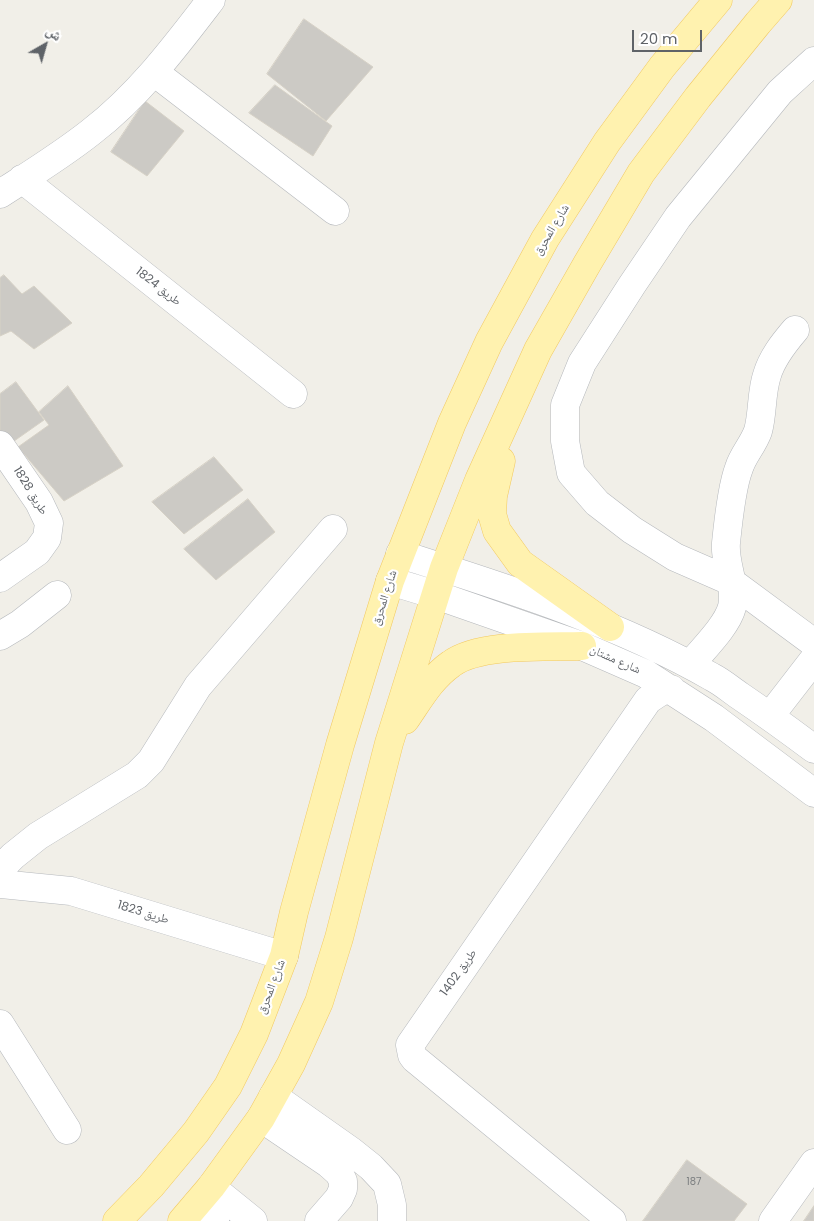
<!DOCTYPE html>
<meta charset="utf-8">
<style>
body{margin:0}
#map{position:relative;width:814px;height:1221px;overflow:hidden;background:#f1efe8;font-family:Poppins,"Noto Naskh Arabic",sans-serif}
canvas{display:block}
.north{position:absolute;left:20px;top:20px;width:50px;height:50px;-webkit-text-stroke:4px #fff;paint-order:stroke;rotate:38deg;font-size:14px;font-weight:700;line-height:20px;text-align:center;color:#5f6368}
.north::after{content:'';display:block;margin:auto;width:18px;height:22px;background:#5f6368;clip-path:polygon(50% 0,100% 100%,50% 72%,0 100%)}
.scale{position:absolute;left:632px;top:30px;width:70px;height:22px;box-sizing:border-box;border:2px solid #5f6368;border-top:0;padding-left:6px;font-size:15px;line-height:18px;white-space:nowrap;color:#5f6368;-webkit-text-stroke:4px #fff;paint-order:stroke}
</style>
<div id="map">
<canvas width="814" height="1221"></canvas>
<div class="north">ش</div>
<div class="scale">20 m</div>
</div>
<script>
const context = document.querySelector('canvas').getContext('2d');
context.lineJoin = 'round';
function fill(path, color) { context.fillStyle = color; context.fill(path, 'evenodd'); }
function trace(path, color, width, dash) { context.strokeStyle = color; context.lineWidth = width; context.lineCap = dash ? 'butt' : 'round'; context.setLineDash(dash || []); context.stroke(path); }
function write(font, color, halo, rows, align = 'center') {
  context.font = font + ' Poppins,"Noto Naskh Arabic",sans-serif'; context.lineWidth = 4.5; context.setLineDash([]); context.textBaseline = 'middle'; context.strokeStyle = halo; context.fillStyle = color; for (const [text, x, y, turn = 0] of rows) {
    context.save(); context.translate(x, y); context.rotate((+turn || 0) * Math.PI / 180); context.textAlign = isNaN(turn) ? turn : align; if (halo) context.strokeText(text, 0, 0); context.fillText(text, 0, 0); context.restore();
  }
}
const building = new Path2D(`
 M304 19 373 67 326 121 267 74Z
 M275 85 332 126 313 156 249 113Z
 M145 101 184 131 147 176 111 152Z
 M4 275 22 294 34 286 72 323 34 349 11 331 0 336V278Z
 M16 382 44 420 7 446 0 436V394Z
 M68 386 123 466 64 501 18 447 49 425 39 412Z
 M214 457 243 490 184 534 152 502Z
 M248 499 275 532 216 580 184 549Z
 M687 1160 747 1204 734 1221H643Z
 M814 1206V1221H804Z`);
const minor = new Path2D(`
 M814 61 780 92 678 217 632 285 582 363 565 405V441L571 473 597 503 632 530 675 557 730 581 814 643
 M154 72 335 211
 M22 179 293 394
 M0 194C31 174 62 155 91 132 139 95 175 47 211 0
 M0 445 39 502 49 523 47 538 37 552 0 578
 M400 554C506 588 614 621 712 677 722 682 731 690 740 696 765 713 790 731 814 749
 M390 581 436 595 582 646 646 674 714 718 814 793
 M0 636 20 624 57 595
 M690 665C703 649 727 626 732 607 737 586 724 564 726 543 728 523 732 486 739 468 743 455 753 445 758 431 763 413 761 393 767 375 772 358 783 344 795 330
 M770 716 814 659
 M0 869 13 856 38 836 137 775 151 761 198 686 333 529
 M0 884 71 891 284 956
 M0 1024 67 1130
 M273 1096 351 1151 371 1167 387 1184 392 1205V1221
 M261 1118 329 1164 339 1173 343 1181V1189L339 1198 319 1221
 M211 1187 253 1221
 M196 1205 215 1221
 M612 1221 415 1059 412 1055 410 1045 648 700 660 692 671 689
 M773 1221 814 1163`);
const major = new Path2D(`
 M501 461 493 496 492 514 497 531 520 563 610 627
 M405 720C419 700 431 678 451 664 479 643 547 647 582 646
 M117 1221 151 1186 196 1132 228 1086 254 1034 284 956 294 912 340 745 390 581 452 423 489 342 545 239 607 142 662 67 718 0
 M182 1221 211 1187 261 1118 291 1064 319 1002 339 938 389 743 444 568 479 480 538 350 587 264 641 173 698 97 758 23 778 0`);
const numberNames = [
 ["187",694,1182]
];
const streetNames = [
 ["شارع المحرق",552,230,-59],
 ["طريق 1824",158,287,38],
 ["طريق 1828",30,491,58],
 ["شارع المحرق",385,598,-72],
 ["شارع مشتان",615,660,24],
 ["طريق 1823",143,913,17],
 ["طريق 1402",459,973,-55],
 ["شارع المحرق",272,987,-69]
];
fill(building, '#cccac5');
trace(building, '#d6d1c6', 1);
trace(minor, '#b5b8bc', 29);
trace(major, '#f2c960', 29);
trace(minor, '#fff', 28);
trace(major, '#fff2af', 28);
write('10px', '#7a7d7f', null, numberNames);
write('12px', '#5f6368', '#fff', streetNames);
</script>
